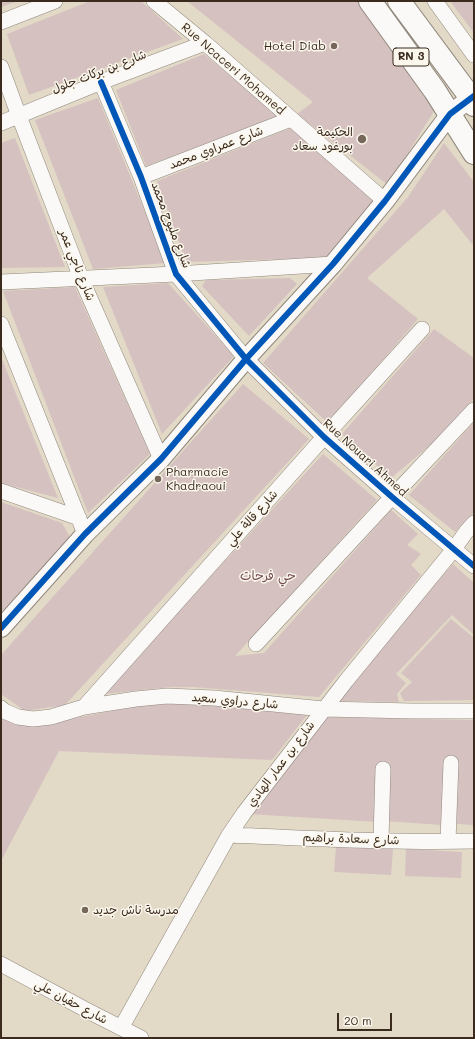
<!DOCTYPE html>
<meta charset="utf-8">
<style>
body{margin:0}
#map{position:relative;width:475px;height:1039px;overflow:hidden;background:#e2d9c7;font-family:Mali,sans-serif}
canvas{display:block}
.frame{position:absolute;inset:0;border:2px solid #3b2a1e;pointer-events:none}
.scale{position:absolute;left:337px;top:1013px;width:55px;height:18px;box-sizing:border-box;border:2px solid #3b2a1e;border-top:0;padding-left:5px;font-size:12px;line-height:14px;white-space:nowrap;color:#3b2a1e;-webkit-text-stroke:3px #fbf7ec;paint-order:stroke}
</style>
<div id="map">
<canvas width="475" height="1039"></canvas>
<div class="frame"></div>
<div class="scale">20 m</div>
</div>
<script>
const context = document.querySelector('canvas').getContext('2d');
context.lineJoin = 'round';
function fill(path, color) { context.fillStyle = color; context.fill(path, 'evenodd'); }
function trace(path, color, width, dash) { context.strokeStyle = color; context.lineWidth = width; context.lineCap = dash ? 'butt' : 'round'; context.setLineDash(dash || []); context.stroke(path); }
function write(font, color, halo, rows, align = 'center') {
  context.font = font + ' Mali,"Playpen Sans Arabic",sans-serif'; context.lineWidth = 3; context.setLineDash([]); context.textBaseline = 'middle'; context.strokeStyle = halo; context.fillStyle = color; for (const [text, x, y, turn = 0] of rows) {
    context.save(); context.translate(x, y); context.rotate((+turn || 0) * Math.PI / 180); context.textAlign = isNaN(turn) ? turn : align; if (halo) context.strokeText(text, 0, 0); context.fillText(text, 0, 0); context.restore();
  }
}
const building = new Path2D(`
 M1 1H19L1 7Z
 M90 1H141L183 39 29 95 7 34Z
 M187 1H360L436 108 388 185 297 114 313 102Z
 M450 1H474V33Z
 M204 54 279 116 146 166 116 90Z
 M98 98 166 263 93 269 35 120Z
 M291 128 374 200 326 258 186 262 157 181Z
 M15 138 65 267 1 268V143Z
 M444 143 474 182V242L472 244 444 209 367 278 418 319 328 423 263 363 408 197Z
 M290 278 297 284 249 336 202 286 206 280Z
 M168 283 234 356 162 434 103 287Z
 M75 287 150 454 88 513 3 291Z
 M434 329 474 358V398L439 438 391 478 342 434Z
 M1 357 58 498 1 483Z
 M243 384 309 439 65 705 25 711 1 694V655Z
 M474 422V512L455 532 409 495Z
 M323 454 377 500 235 656 264 653 391 510 418 534 407 545 421 554 411 565 421 575 319 697 193 687H172L103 694Z
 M1 502 62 523 70 537 4 611 1 609Z
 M453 564 474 583V635L452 615 396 674 406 683 397 694 399 702 334 701Z
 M451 619 474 638V700L404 701 400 693 412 682 401 673Z
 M175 699 310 711 272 760 59 751 1 861V718L33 726Z
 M326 717 474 720V825L457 824 456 758 442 825 385 821 386 763 379 762 378 822 249 814Z
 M336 847 393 849 391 875 334 872Z
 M406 849 462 852 461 878 405 876Z`);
const minor = new Path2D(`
 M154 1 205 43 385 201
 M435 1 474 55
 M1 22 55 1
 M1 67 19 116 81 278 161 459
 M101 82 141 177 176 274 246 359 324 437 392 497 474 566
 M1 123 101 82 205 43
 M141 177 291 119
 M1 282 176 274 333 264
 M1 324 85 534
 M1 491 79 518
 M256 644 392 497 474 410
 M84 707 324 437 422 329
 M1 708 4 711 18 717 33 719 51 717 84 707 136 699 167 696 214 698 323 709 412 711H474
 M229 835C310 838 393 843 474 841
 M381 840 383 769
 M448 841 451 763
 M1 964 92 1013 141 1038
 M121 1028 229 835 244 813 346 681 454 549 466 532 474 523`);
const tertiary = new Path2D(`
 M1 628 85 534 161 459 246 359 333 264 385 201 450 114 471 98`);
const primary = new Path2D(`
 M370 1 435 91 474 153
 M399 1 471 98 474 105`);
const cycleway = new Path2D(`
 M101 82 141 177 176 274 246 359 324 437 392 497 474 566
 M1 628 85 534 161 459 246 359 333 264 385 201 450 114 474 96`);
const markers = [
 [334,46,4,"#756759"],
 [362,139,5,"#756759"],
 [158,479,4,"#756759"],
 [85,910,4,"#756759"]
];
const shields = [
 [411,57,36]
];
const shieldNames = [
 ["RN 3",411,57]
];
const poiNames = [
 ["Hotel Diab",326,46],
 ["الحكيمة",353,132],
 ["بورغود سعاد",353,146],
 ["Pharmacie",166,472,"left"],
 ["Khadraoui",166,486,"left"],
 ["مدرسة ناش جديد",93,910,"left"]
];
const streetNames = [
 ["Rue Ncaceri Mohamed",233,69,41],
 ["شارع بن بركات جلول",99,72,-21],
 ["شارع عمراوي محمد",216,148,-21],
 ["شارع مليوح محمد",171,225,69],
 ["شارع ناجي عمر",77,265,68],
 ["Rue Nouari Ahmed",365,458,42],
 ["شارع قالة علي",252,518,-48],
 ["شارع دراوي سعيد",235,701,5],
 ["شارع بن عمار الهادي",281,764,-53],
 ["شارع سعادة براهيم",351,839,2],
 ["شارع حفيان علي",71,1002,28]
];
const neighbourhoodNames = [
 ["حي فرحات",268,576]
];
fill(building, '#d5c1c0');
trace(minor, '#90887d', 16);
trace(tertiary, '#90887d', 20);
trace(primary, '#90887d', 24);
trace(minor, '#fbf9f7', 15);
trace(tertiary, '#fbf9f7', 18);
trace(primary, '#fbf9f7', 22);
trace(cycleway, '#0057b8', 6);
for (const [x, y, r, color] of markers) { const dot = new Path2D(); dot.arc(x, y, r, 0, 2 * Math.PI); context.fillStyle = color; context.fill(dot); trace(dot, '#fbf7ec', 1.5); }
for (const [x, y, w] of shields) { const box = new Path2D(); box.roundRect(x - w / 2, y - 9, w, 18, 3); context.fillStyle = '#fbf7ec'; context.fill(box); trace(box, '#3b2a1e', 1); }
write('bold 11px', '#3b2a1e', null, shieldNames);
write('12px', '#3b2a1e', '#fbf7ec', poiNames, 'right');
write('12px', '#3b2a1e', '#fbf7ec', streetNames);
write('13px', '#764e54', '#fbf7ec', neighbourhoodNames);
</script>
